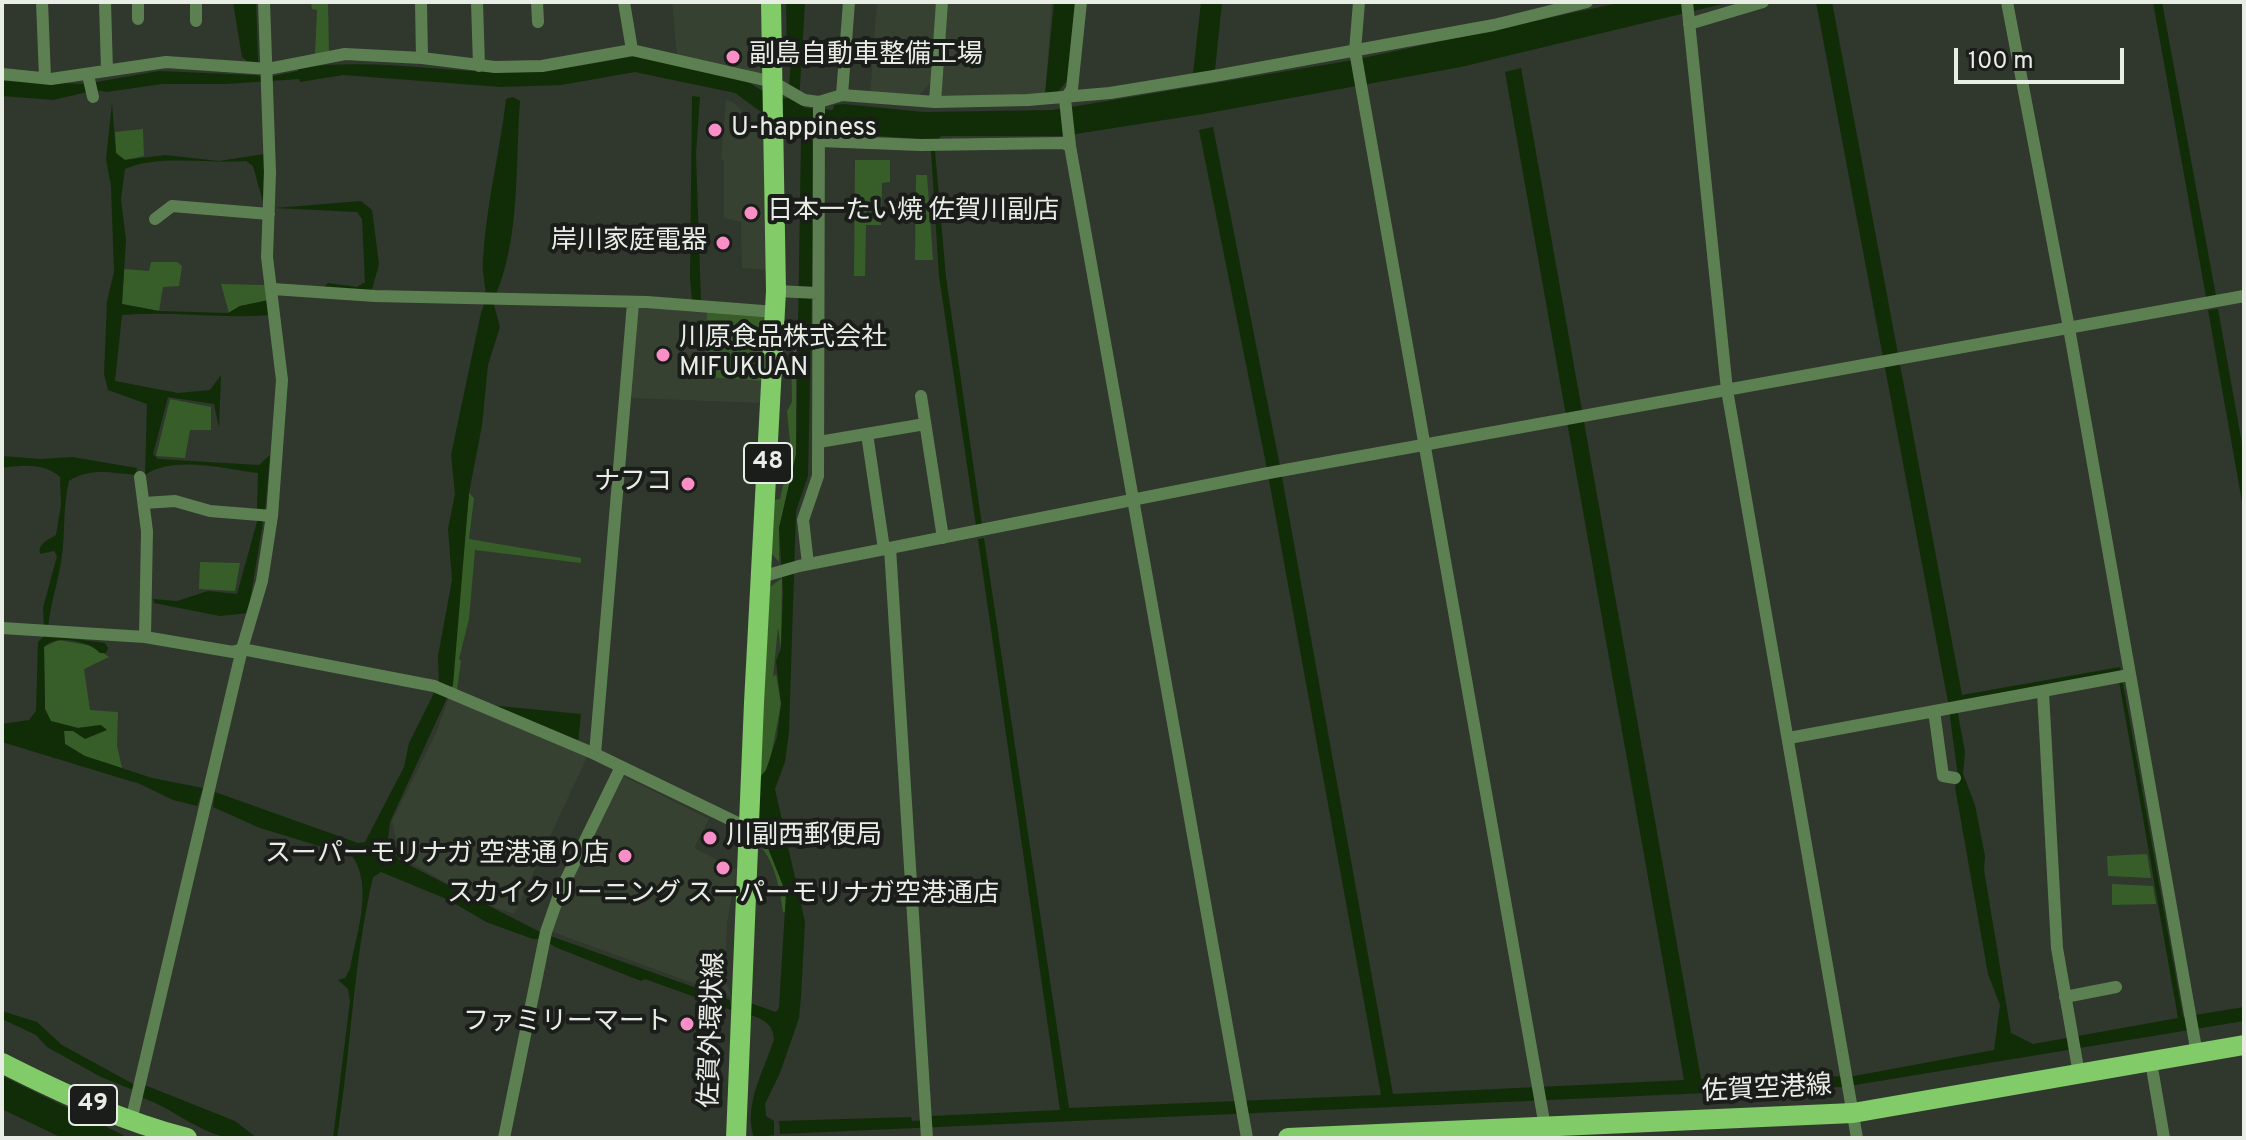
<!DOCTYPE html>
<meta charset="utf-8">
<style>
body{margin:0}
#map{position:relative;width:2246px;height:1140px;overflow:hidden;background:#30372d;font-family:Overpass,sans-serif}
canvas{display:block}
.frame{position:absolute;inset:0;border:4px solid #e8ede6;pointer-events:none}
.scale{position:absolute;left:1954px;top:48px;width:170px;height:36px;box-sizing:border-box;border:4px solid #e8ede6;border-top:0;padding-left:10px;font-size:24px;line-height:28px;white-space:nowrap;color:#e8ede6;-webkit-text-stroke:6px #1a1d19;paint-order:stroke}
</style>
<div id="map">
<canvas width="2246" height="1140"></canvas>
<div class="frame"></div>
<div class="scale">100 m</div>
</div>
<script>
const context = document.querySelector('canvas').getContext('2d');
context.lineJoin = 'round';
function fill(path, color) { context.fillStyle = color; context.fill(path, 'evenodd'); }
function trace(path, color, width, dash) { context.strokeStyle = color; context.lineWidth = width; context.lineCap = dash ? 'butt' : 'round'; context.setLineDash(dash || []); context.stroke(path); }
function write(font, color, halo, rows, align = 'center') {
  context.font = font + ' Overpass,"Noto Sans JP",sans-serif'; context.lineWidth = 8; context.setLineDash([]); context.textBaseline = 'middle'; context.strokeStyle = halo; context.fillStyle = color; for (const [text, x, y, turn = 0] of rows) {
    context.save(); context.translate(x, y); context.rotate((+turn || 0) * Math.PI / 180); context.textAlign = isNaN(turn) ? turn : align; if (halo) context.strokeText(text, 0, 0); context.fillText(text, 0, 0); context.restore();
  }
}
const built = new Path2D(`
 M672 2H761L763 75 677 55Z
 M877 2 939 3 933 79 918 97 870 95Z
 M946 2H1052L1045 95 939 97Z
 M726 100 733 102 766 135 769 270 742 268 741 222 724 218V161L721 160Z
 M636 306 768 316 763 403 630 398Z
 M449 697 587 757 514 914 480 902 400 857 392 821 436 733Z
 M621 775 709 819 694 848 737 870 727 923 725 979 731 997 550 931 562 896Z`);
const green = new Path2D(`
 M311 2H328L329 53 315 54 317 10 312 9Z
 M143 129 144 156 125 160 116 154 115 132Z
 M855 160H890V182L882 183 881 225H866L865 276H854Z
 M916 175H927L933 260H915Z
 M151 262H177L182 266 179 286 163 287 159 311 122 304 124 269 149 271Z
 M221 284 265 285 269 300 240 306 229 313Z
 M707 311 768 316 764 381 705 377Z
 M796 350V455L779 528V562L772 554 773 500 780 499 791 452 787 411 792 402 791 353Z
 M170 399 211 407V430H190L185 458 156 456Z
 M469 493 474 498 469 539 581 558V563L475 550 469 619 459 659 461 661 457 690 451 689Z
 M200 562 240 563 235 591 199 589Z
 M782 578 781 648 778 627 773 677 776 674 781 704 758 823 786 893 787 912H783C780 889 774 854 753 840L770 587Z
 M58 640 93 646 109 657 84 669 90 710 118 712 117 746 122 768 84 756 65 744 64 731 101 725 78 728 51 722 45 709 44 647Z
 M2147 854 2151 878 2108 876 2107 856Z
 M2112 884 2153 886 2156 904 2112 905Z`);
const water = new Path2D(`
 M233 2H256L258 62 247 61 242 57Z
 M786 2H805L799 102 805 108 833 110 834 105 843 104 924 112 1053 110 1354 60 1623 2H1731L1461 67 1203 114 1063 136H941L938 140 833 133 832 127 782 126 780 99 788 98 791 62 787 60Z
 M1054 2H1075L1067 81 1057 93 1045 94Z
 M1201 2H1222L1215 70 1193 74Z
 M1816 2H1832L1962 695 2120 667 2183 1017 2244 1007V1021L1843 1087 780 1134 779 1121 911 1117 912 1121 930 1120V1116L1060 1110 978 539 984 538 1069 1108 1381 1095 1267 469 1199 130 1213 127 1280 466 1393 1094 1684 1080 1505 72 1521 68 1701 1079 1854 1076 1994 1050 2000 1005 1988 974 1955 787 1958 776 1948 702ZM2119 681 2178 1018 2033 1044 2011 1033 1984 870 1985 856 1975 805 1963 774 1965 752 1957 709Z
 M2153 2H2162L2216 296 2206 297Z
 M634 56 745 80 764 92V114L735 93 635 72 561 85 501 87 343 75 300 82 299 79 226 84H162L107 92 96 90 53 100 2 96V81L85 84 159 71 273 76 298 71V68C369 58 431 71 500 72 546 72 589 65 634 56Z
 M692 96 700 97 696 154 701 301 692 300 690 279Z
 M513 97 520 101C515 165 521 242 493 301L500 327 488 365 482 425 469 493 453 685 390 822 387 847 401 861 542 933 730 1000 731 1010 645 979 641 981 555 947 543 939H533L486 922 449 900 381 872 373 877C353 963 351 1051 337 1138H333L350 1001 348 989 338 980 345 978 350 969C356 935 374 886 352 856L260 828 213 807 215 792 358 843 365 842 404 767 409 743 439 683 438 656 452 580 448 529 455 494 451 455 481 313C491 289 481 282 483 259 486 205 500 152 506 99Z
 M112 103 116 153 125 160 165 155 219 161 264 154 263 202 253 166 246 161C211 164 157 154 125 169L121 199 126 240 122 304 159 311 228 313 240 306 269 300 270 315C221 319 172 311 122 315L115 381 178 393 210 390 221 375 219 427 214 404 168 397 153 454 158 459 259 465 270 455 265 510H257L258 473C224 469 174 455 145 475L147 404 108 390 104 374 107 301 114 272 111 186 106 159Z
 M801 139 815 140 808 476 796 511 789 732 785 762 775 789 805 922 801 997 799 1018 780 1073 765 1104 766 1116 774 1121V1135L754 1138C743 1103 764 1072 774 1039 773 1024 763 1019 750 1015V1003L776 1012 779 1008 786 893 758 823 760 777 766 770 777 737 781 704 776 661 781 648 783 592 779 528 796 455Z
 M931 151H935L946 277 982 525 976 526 939 276Z
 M361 201 372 210 379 264 372 290 329 289 325 286 328 283 357 287 365 282 362 219 357 212 275 208Z
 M2218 309 2244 455V513L2208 310Z
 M2 456 41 459 72 457 137 468 136 475C112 473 90 467 69 481 62 510 66 539 60 568 56 589 50 607 48 628H44L43 608 57 556 54 551 40 554C38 543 48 540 56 535L61 505 60 477C44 463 22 465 2 468Z
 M258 518 263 522 248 613 220 616 154 603 153 599 177 601 208 591 237 594Z
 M45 635 105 643 108 648 106 653H100C89 641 56 634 44 647L45 709 51 721 78 728 101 725 107 730 85 739 73 731H64L65 744 85 756 152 778 203 788 197 806 173 800 140 784 2 742V724L29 720 36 711 38 642Z
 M489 705 581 714 578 744Z
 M2 1011 37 1022 62 1045 135 1085 147 1086 235 1121 257 1138C247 1138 234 1140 225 1137 195 1130 172 1108 143 1098V1094L101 1077 47 1047 36 1035 2 1019Z
 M2 1076 121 1134 128 1138H62L2 1109Z`);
const minor = new Path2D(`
 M42 2 45 78
 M105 2 107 71
 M421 2 422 58
 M477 2 479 66
 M537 2 538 22
 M624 2 632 50
 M1081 2 1072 89 1065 99 1070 146 1247 1138
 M1359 2 1355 51 1547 1138
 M1687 2 1727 390 1857 1138
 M2007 2 2069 328 2197 1054
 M138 19V2
 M196 21V2
 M1689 24 1763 2
 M2 74 51 79 166 62 268 69 345 54 422 58 495 67 542 66 632 50 773 82 804 100 819 102 842 95 935 102 1028 100 1110 93 1220 75 1494 25 1587 2
 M88 75 93 97
 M842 95 849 2
 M935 102 942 2
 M820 141 920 145 1063 143 1070 146
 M155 219 172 206 269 214
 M273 289 375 296 647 302 776 312
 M776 291 818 293
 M921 396 943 538
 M867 434 884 549
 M819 442 925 424
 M140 477 147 531 145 637
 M144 503 175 501 210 511 272 516
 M890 548 927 1138
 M808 564 803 520 818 476 819 102
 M761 577 799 566 1263 474 2244 296
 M2 628 145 637 233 652 242 649 434 686 595 754 748 828
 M2043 692 2057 948 2079 1074
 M1934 711 1943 776 1955 778
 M1789 738 2129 675
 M595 754 633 303
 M2065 997 2116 987
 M2151 1062 2164 1138
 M131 1121 242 649 262 581 272 516 282 380 267 257 270 173 264 2
 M504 1138 546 932 560 892 620 769`);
const primary = new Path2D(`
 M2 1063C61 1093 122 1121 187 1138
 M736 1138 754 703 776 291 771 2
 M1288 1138 1853 1113 2244 1045`);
const markers = [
 [733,57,8,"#fa8fc7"],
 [715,130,8,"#fa8fc7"],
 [751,213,8,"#fa8fc7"],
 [723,243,8,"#fa8fc7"],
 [663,355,8,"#fa8fc7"],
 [688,484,8,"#fa8fc7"],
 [710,838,8,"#fa8fc7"],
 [625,856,8,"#fa8fc7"],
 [723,868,8,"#fa8fc7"],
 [687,1024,8,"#fa8fc7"]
];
const shields = [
 [768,463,48],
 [93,1105,48]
];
const shieldNames = [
 ["48",768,463],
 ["49",93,1105]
];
const poiNames = [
 ["副島自動車整備工場",749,57],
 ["U-happiness",731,130],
 ["日本一たい焼 佐賀川副店",767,213],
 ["岸川家庭電器",707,243,"right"],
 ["川原食品株式会社",679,340],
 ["MIFUKUAN",679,370],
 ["ナフコ",672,484,"right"],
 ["川副西郵便局",726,838],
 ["スーパーモリナガ 空港通り店",609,856,"right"],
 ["スカイクリーニング スーパーモリナガ空港通店",723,896,"center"],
 ["ファミリーマート",671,1024,"right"]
];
const streetNames = [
 ["佐賀外環状線",714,1030,-88],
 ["佐賀空港線",1767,1091,-3]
];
fill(built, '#364132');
fill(green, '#375e29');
fill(water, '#112d07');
trace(minor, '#5d8052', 12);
trace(primary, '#81cb69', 20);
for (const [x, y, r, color] of markers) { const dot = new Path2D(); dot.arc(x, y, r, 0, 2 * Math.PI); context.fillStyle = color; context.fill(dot); trace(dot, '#1a1d19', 3); }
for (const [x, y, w] of shields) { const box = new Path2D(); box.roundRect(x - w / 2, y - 20, w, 40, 6); context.fillStyle = '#1a1d19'; context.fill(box); trace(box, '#e8ede6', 2); }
write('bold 24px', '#e8ede6', null, shieldNames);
write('26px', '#e8ede6', '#1a1d19', poiNames, 'left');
write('26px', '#e8ede6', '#1a1d19', streetNames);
</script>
